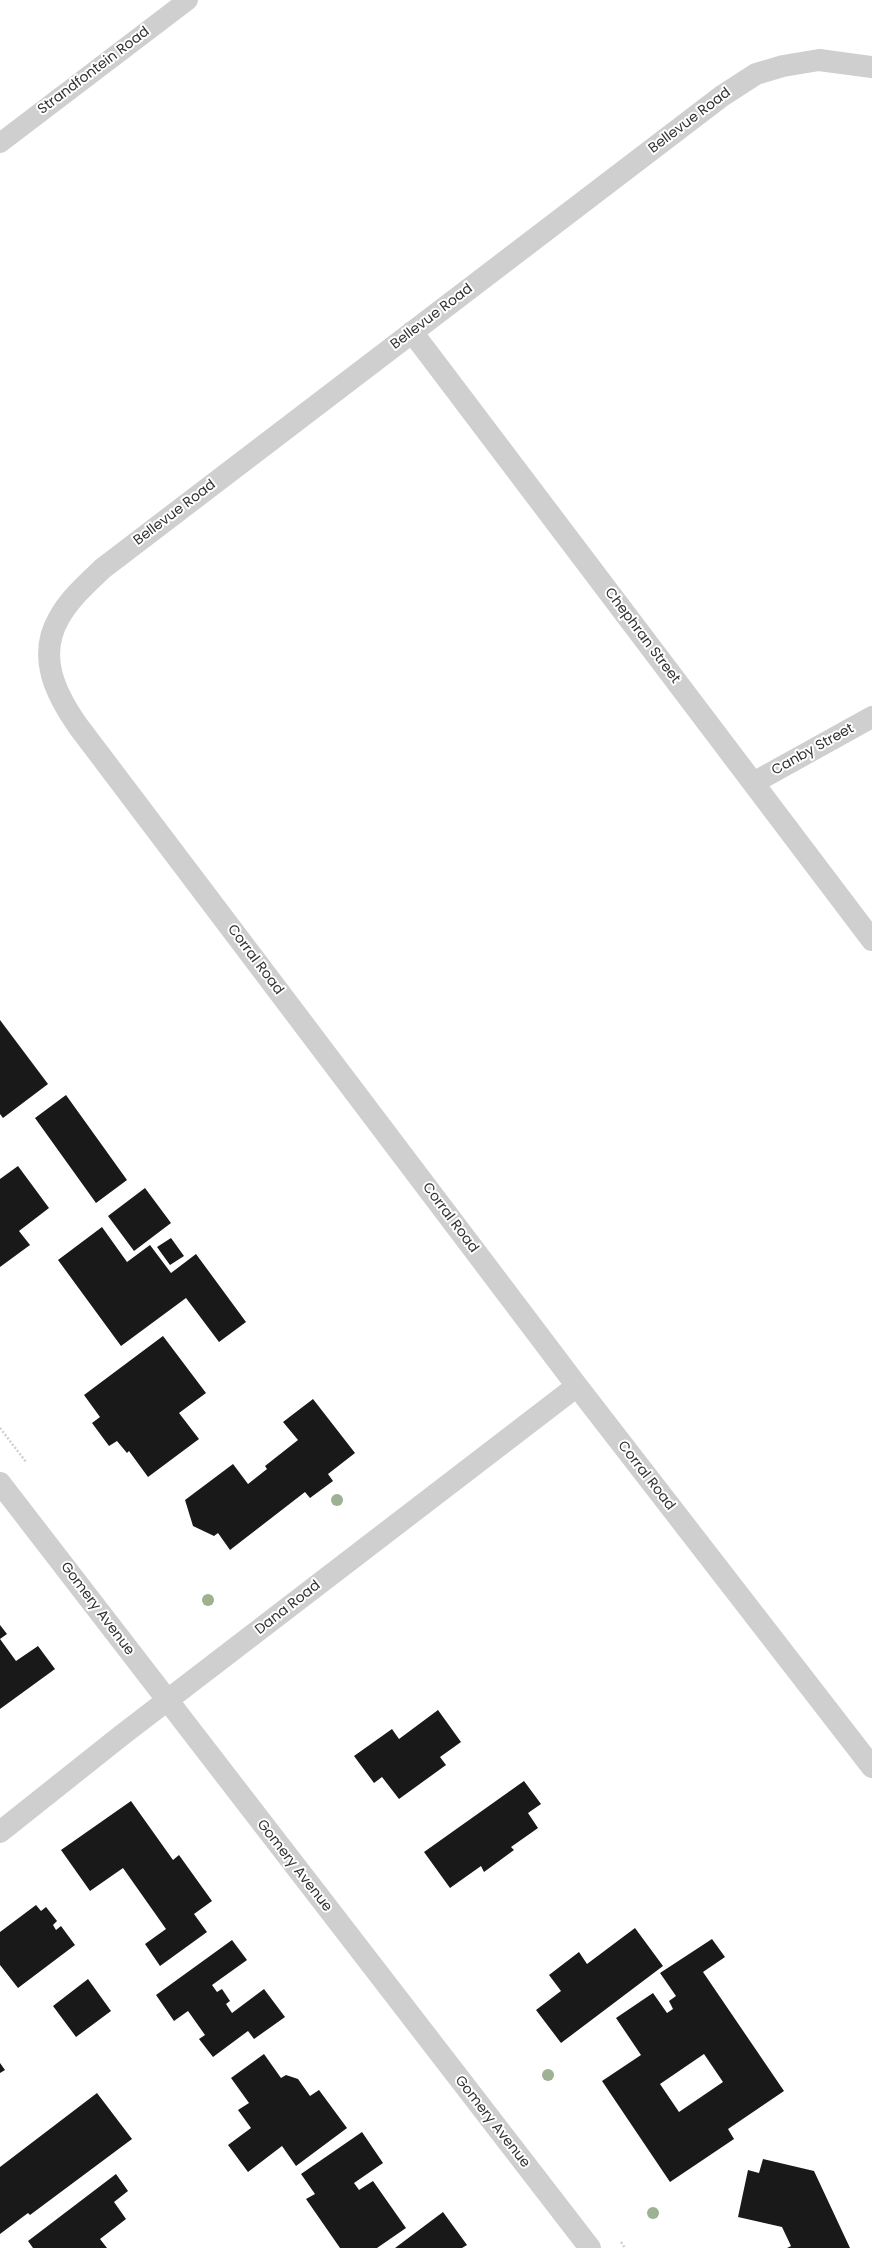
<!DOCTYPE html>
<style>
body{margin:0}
canvas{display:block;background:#fff}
</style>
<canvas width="872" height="2248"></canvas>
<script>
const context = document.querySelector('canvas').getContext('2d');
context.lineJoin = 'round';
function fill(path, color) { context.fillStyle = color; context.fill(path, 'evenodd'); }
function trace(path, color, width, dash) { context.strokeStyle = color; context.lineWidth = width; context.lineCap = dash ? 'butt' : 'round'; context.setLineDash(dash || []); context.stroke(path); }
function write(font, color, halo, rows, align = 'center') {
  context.font = font + ' Poppins,sans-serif'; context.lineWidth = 4; context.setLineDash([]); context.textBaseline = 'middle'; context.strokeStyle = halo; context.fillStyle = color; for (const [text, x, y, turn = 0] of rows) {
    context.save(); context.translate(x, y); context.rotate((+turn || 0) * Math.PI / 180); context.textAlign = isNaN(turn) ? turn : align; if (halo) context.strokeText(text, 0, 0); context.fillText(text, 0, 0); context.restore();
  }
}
const building = new Path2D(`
 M0 1020 48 1084 3 1118 0 1114Z
 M66 1095 127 1180 96 1203 35 1118Z
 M18 1166 49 1208 19 1231 30 1245 0 1267V1179Z
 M145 1188 171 1223 134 1251 108 1216Z
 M102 1227 127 1262 150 1245 171 1273 196 1254 246 1322 219 1342 186 1298 121 1346 58 1260Z
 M171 1238 184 1256 170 1265 157 1247Z
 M163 1336 206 1393 179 1413 199 1439 148 1477 129 1451 127 1453 117 1441 109 1446 92 1423 100 1417 84 1395Z
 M313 1399 355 1453 328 1474 333 1481 310 1498 305 1492 230 1550 218 1533 214 1536 193 1526 185 1500 233 1464 248 1484 267 1469 265 1466 298 1440 283 1422Z
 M0 1625 7 1634 0 1639 16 1661 38 1646 55 1669 0 1709Z
 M438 1710 461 1742 440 1757 446 1765 399 1799 382 1777 374 1783 354 1756 392 1729 399 1739Z
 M524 1781 541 1804 528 1813 538 1828 511 1847 514 1850 484 1872 481 1866 450 1888 424 1852Z
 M131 1801 173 1860 179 1855 212 1901 194 1914 207 1932 160 1966 145 1944 166 1929 123 1868 90 1891 61 1850Z
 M36 1905 41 1911 46 1907 57 1921 53 1925 56 1930 61 1926 75 1945 18 1988 0 1965V1932Z
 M635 1928 663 1966 561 2043 536 2010 561 1991 549 1975 579 1952 587 1964Z
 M712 1939 725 1957 703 1972 784 2091 728 2129 734 2139 670 2182 602 2081 641 2055 616 2018 653 1993 667 2013 673 2009 669 2001 676 1996 660 1973ZM704 2054 723 2082 679 2112 660 2084Z
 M232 1940 247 1960 212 1985 217 1992 222 1989 230 2001 226 2004 232 2013 264 1989 285 2017 254 2039 248 2031 213 2057 199 2039 205 2035 188 2011 174 2021 156 1995Z
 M88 1979 111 2011 76 2037 53 2006Z
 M264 2054 281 2078 286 2075 298 2079 310 2096 319 2090 347 2128 296 2166 282 2146 248 2172 228 2145 251 2128 238 2110 249 2103 231 2078Z
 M0 2063 5 2070 0 2073Z
 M97 2093 132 2139 30 2215 28 2213 0 2234V2167Z
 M362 2132 383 2163 354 2183 359 2190 373 2181 406 2228 377 2248H340L306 2199 315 2194 301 2174Z
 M763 2159 814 2171 850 2248H787L791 2246 782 2227 738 2217 748 2170 759 2173Z
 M116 2174 128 2191 114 2202 126 2219 100 2239 107 2248H33L28 2241Z
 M443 2212 467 2245 462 2248H395Z`);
const path = new Path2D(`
 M0 1428 26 1462
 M621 2242 625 2248`);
const service = new Path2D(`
 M0 143 188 0`);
const minor = new Path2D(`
 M872 67 819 60 783 66 756 74 722 96 102 569C87 584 69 599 59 618 37 656 55 693 78 726L577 1386 872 1767
 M412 332 872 940
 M753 783 872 717
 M0 1483 590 2248
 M0 1832 122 1735 577 1386`);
const trees = [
 [337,1500],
 [208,1600],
 [548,2075],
 [653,2213]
];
const streetNames = [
 ["Strandfontein Road",94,71,-37],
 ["Bellevue Road",690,121,-37],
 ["Bellevue Road",432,317,-37],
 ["Bellevue Road",175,513,-37],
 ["Chephran Street",642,636,53],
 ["Canby Street",813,750,-29],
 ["Corral Road",255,960,53],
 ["Corral Road",450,1218,53],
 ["Corral Road",646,1476,52],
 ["Dana Road",288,1608,-38],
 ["Gomery Avenue",97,1609,53],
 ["Gomery Avenue",294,1866,52],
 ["Gomery Avenue",492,2122,52]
];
fill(building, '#191919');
trace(path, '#cfcfcf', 2.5, [2, 2]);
trace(service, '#cfcfcf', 20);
trace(minor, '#cfcfcf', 22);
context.fillStyle = '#9cb293';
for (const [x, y] of trees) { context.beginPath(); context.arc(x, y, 6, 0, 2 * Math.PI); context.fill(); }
write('14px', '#323232', '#fff', streetNames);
</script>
